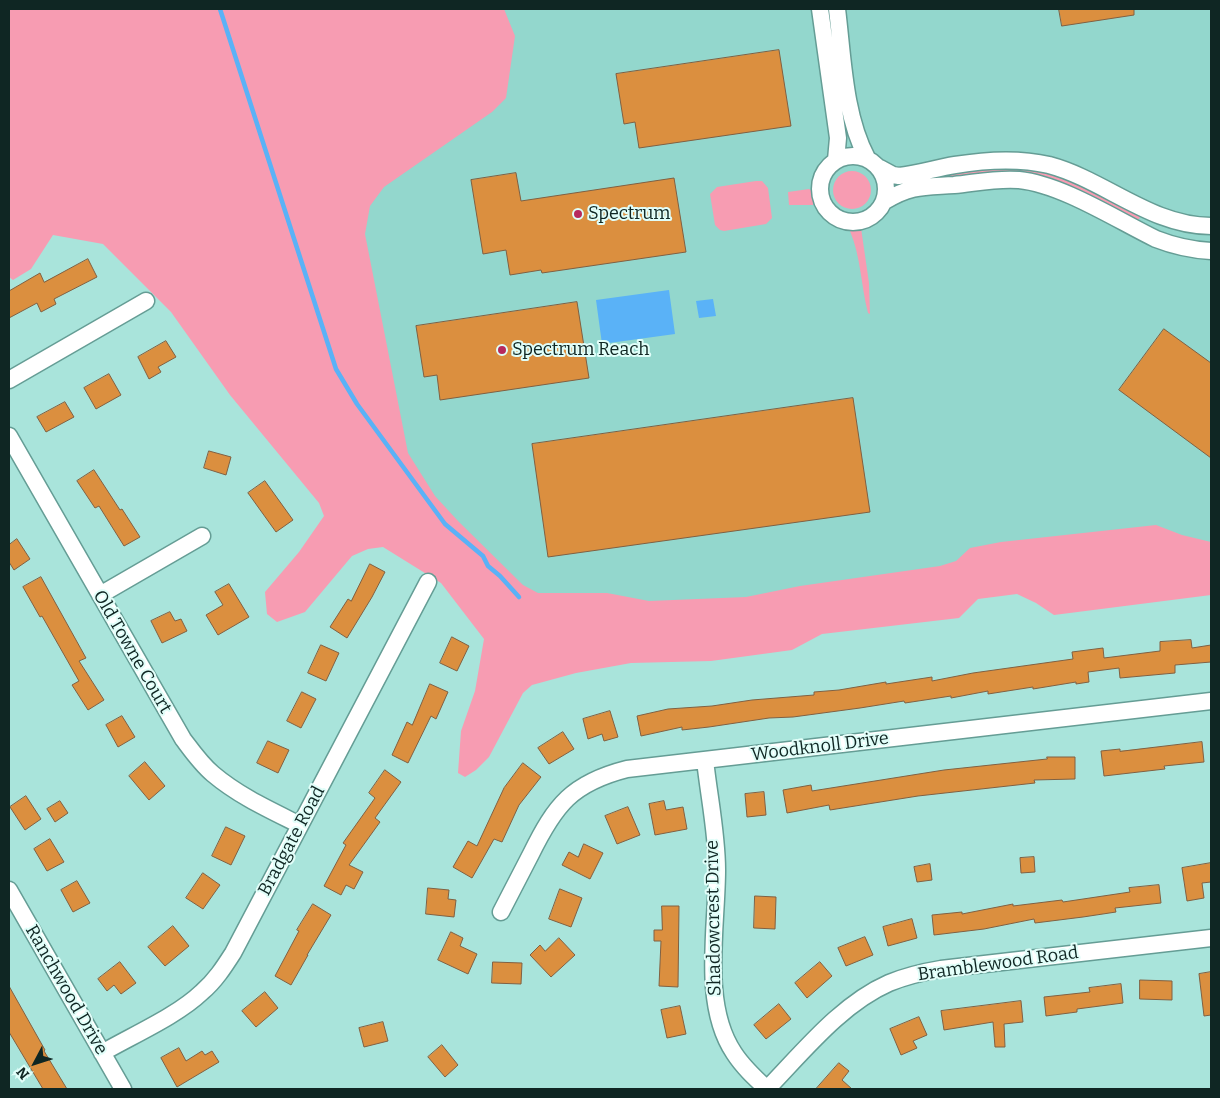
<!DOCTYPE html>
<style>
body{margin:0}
#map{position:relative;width:1220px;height:1098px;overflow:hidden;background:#a9e4db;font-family:Bitter,serif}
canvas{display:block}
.frame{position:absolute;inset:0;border:10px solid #0f2623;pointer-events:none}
.north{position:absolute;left:10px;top:1038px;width:50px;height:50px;-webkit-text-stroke:4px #e1fef9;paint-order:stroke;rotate:230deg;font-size:14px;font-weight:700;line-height:20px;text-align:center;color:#0f2623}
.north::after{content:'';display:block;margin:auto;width:18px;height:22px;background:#0f2623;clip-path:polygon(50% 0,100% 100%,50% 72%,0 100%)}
</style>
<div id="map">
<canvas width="1220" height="1098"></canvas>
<div class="frame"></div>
<div class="north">N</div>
</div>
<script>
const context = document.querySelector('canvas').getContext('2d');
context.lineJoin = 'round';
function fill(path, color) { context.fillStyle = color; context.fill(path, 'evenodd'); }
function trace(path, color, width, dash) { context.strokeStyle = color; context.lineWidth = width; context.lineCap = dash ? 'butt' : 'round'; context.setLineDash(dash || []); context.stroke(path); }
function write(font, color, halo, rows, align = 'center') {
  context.font = font + ' Bitter,serif'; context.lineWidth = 4; context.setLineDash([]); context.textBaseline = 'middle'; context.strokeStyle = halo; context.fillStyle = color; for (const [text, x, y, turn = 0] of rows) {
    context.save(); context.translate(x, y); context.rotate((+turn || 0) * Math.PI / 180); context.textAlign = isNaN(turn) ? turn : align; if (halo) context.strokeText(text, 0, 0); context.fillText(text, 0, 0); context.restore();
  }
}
const built = new Path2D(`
 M100 9H1211V566L531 653 9 33Z`);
const green = new Path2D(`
 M9 9H504L515 36 506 98 492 112 384 187 370 206 365 234 408 453 435 496 458 521 523 585 538 593H607L649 601 746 597 800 586 940 566 956 561 970 548 1001 542 1156 525 1182 535 1211 542V595L1054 615 1036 603 1017 594 978 599 959 618 822 634 792 650 711 661 631 663 576 673 532 685 523 693 489 757 476 770 465 777 458 773 461 731 475 691 484 639 441 583 383 547 368 549 352 556 305 612 277 622 267 614 265 592 299 552 324 516 319 503 230 395 171 312 103 244 53 235 31 269 13 280 9 277Z
 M1007 168 1036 170 1064 178 1140 215V217L1139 219H1136L1068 186 913 179 936 173Z
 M833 190a19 19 0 1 1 38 0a19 19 0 1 1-38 0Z
 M756 181H762L768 188 772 218 766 224 724 231 720 230 715 225 710 194 717 187Z
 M809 189 812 191 814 202 813 205H789L788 192Z
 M861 228 869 283 870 314 868 313C861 286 861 257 850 231Z`);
const water = new Path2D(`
 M669 290 675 334 602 344 596 300Z
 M713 299 716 316 699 318 696 301Z`);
const stream = new Path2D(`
 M220 9 336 369 357 404 445 524 483 556 488 566 500 576 519 597`);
const building = new Path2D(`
 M1059 9H1134V15L1062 26Z
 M779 50 791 126 639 148 635 122 624 124 616 74Z
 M516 173 521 201 674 178 686 252 542 273 541 270 510 275 506 250 483 254 471 180Z
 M88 259 97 277 54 299 56 304 41 312 37 303 9 318V291L40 273 44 282Z
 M577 302 589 378 440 400 437 375 424 377 416 326Z
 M1164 329 1211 363V458L1119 390Z
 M166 341 176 357 158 367 161 372 149 379 138 357Z
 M109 374 121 395 96 409 84 388Z
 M853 398 870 512 548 557 532 444Z
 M65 402 74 417 46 432 37 417Z
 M209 451 231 457 226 475 204 468Z
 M94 470 120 510 122 509 140 537 124 546 99 506 95 508 77 481Z
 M265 481 293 520 276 532 248 493Z
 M17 539 30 559 14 570 9 562V545Z
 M370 564 385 572 372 597 347 638 330 627 348 599 351 601Z
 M41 577 86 658 79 661 104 700 88 710 72 685 79 681 42 616 40 617 23 587Z
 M229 584 249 617 218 635 206 615 223 605 215 592Z
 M170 612 175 621 181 619 187 631 162 643 151 621Z
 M452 637 469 646 457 671 440 663Z
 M1191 640 1192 648 1211 645V662L1175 665V673L1120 678 1119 668 1088 672 1089 682 1076 684V682L1033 689V687L988 694V691L951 698V696L905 703 904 701 860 708 793 717 769 718 709 727 682 730V727L641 736 637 716 668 709 712 706 752 700 814 695V692L839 690 886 682V684L932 677V681L973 673 1073 659 1072 652 1103 648 1104 658 1160 651V642Z
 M321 645 339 653 326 681 308 673Z
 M430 684 448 692 436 719 431 716 408 763 392 755 407 722 412 725Z
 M302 692 316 699 301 728 287 721Z
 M610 711 618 737 604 741 602 734 588 739 583 719Z
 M122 716 135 737 118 747 106 725Z
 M563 732 574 749 549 764 538 748Z
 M268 741 289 750 278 773 257 763Z
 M1202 742 1204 762 1164 766 1165 769 1104 776 1101 751 1120 749V751Z
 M1047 757H1075V779L1034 780 1035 783 918 796 830 810 829 805 787 813 783 790 811 785 812 791 944 770 1047 759Z
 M145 762 165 786 149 800 129 776Z
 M523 763 541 777 519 805 502 842 494 839 472 878 453 867 468 841 477 846 504 788Z
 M385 770 401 782 375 818 380 822 349 865 363 872 354 889 346 885 341 895 324 886 346 845 343 843 375 798 369 793Z
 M764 792 766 815 747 817 745 794Z
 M26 796 41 819 25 830 10 807Z
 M60 801 68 813 55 822 47 809Z
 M664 801 666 810 683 807 687 829 655 835 649 804Z
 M628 807 640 835 617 844 605 816Z
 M226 827 245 836 231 865 212 856Z
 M50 839 64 862 47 871 34 849Z
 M584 844 603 853 590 879 562 865 569 852 578 857Z
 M1034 857 1035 872 1021 873 1020 858Z
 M1211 863V882L1202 883 1204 898 1187 901 1182 868Z
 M930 864 932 880 917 882 914 867Z
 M203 873 220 885 203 909 186 898Z
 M77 881 90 903 73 912 61 890Z
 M1159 885 1161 903 1115 908 1116 912 1083 917 1035 923 1034 919 984 929 934 935 932 915 962 912V914L1013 904V906L1062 900 1063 902 1130 892 1129 888Z
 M428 888 449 890 448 899 456 900 454 917 426 914Z
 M560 889 582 898 571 927 549 919Z
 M755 896 776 897 775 929 754 928Z
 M313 904 331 915 307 955H308L291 985 275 976 299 931 297 930Z
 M662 906H679L678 987 659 986 661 941H654V930H662Z
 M912 919 917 938 888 946 883 927Z
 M173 926 189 946 165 966 148 947Z
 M451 932 463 938 460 946 477 954 468 974 438 960Z
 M865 937 873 955 846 966 838 948Z
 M559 938 575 955 551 977 530 955 540 945 545 951Z
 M120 962 136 983 121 994 114 985 107 991 98 979Z
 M493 962 522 963 521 984 492 983Z
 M820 962 832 976 807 998 795 983Z
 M1211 972V1015L1204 1016 1199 974Z
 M1140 980 1172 981V1000L1140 999Z
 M1121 984 1123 1003 1077 1009V1012L1046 1016 1044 997 1090 992 1089 988Z
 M9 986 45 1050 44 1051 67 1089H43L9 1032Z
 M265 992 278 1008 256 1027 242 1011Z
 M1021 1001 1023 1022 1004 1024 1005 1047H995L993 1022 944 1030 941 1011Z
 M779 1004 791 1019 766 1039 754 1025Z
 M680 1006 686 1034 667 1038 661 1010Z
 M919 1017 927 1035 913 1041 917 1048 901 1055 890 1029Z
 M383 1022 388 1041 364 1047 359 1028Z
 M442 1045 458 1065 445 1077 428 1057Z
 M179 1048 186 1061 202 1051 205 1055 212 1051 219 1062 177 1087 161 1058Z
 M839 1063 849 1071 842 1080 852 1089H816Z`);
const minor = new Path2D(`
 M820 9 838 138 836 160
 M837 9C843 57 844 115 867 158
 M820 189a33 33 0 1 1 66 0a33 33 0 1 1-66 0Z
 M880 168 893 175 899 176C918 174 936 168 955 165 985 160 1019 158 1049 165 1105 180 1151 226 1211 226
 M885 201C911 185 924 187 954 185 975 183 997 178 1019 180 1061 184 1117 220 1156 239 1174 246 1192 250 1211 251
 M9 380 146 301
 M9 436 183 739C192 751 201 764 213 774 239 796 270 810 300 825
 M100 595 202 536
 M705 760C709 797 717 834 717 870 717 927 701 1004 734 1053 743 1067 755 1078 767 1089
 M9 890 123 1089
 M501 912C511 893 521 873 531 854 555 805 572 783 627 769L1211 701
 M102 1053C133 1035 177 1016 202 992 215 981 224 967 233 953L428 582
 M767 1089C803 1052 841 1004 889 983 906 976 923 972 941 969L1211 938`);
const markers = [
 [578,214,5,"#b7295d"],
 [502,350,5,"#b7295d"]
];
const poiNames = [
 ["Spectrum",588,214],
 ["Spectrum Reach",512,350]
];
const streetNames = [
 ["Old Towne Court",132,652,60],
 ["Woodknoll Drive",820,747,-7],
 ["Bradgate Road",292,841,-62],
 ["Shadowcrest Drive",714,918,-91],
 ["Bramblewood Road",998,964,-8],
 ["Ranchwood Drive",66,990,60]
];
fill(built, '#93d7cd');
fill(green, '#f79cb2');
fill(water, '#5ab2f7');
trace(stream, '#5ab2f7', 4.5);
fill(building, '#db8f3f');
trace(building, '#806042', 1);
trace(minor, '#659d95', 19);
trace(minor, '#fff', 16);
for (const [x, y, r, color] of markers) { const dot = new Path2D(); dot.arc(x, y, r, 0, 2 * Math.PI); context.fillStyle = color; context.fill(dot); trace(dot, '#e1fef9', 2); }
write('18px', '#0f2623', '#e1fef9', poiNames, 'left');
write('18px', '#0f2623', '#e1fef9', streetNames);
</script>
